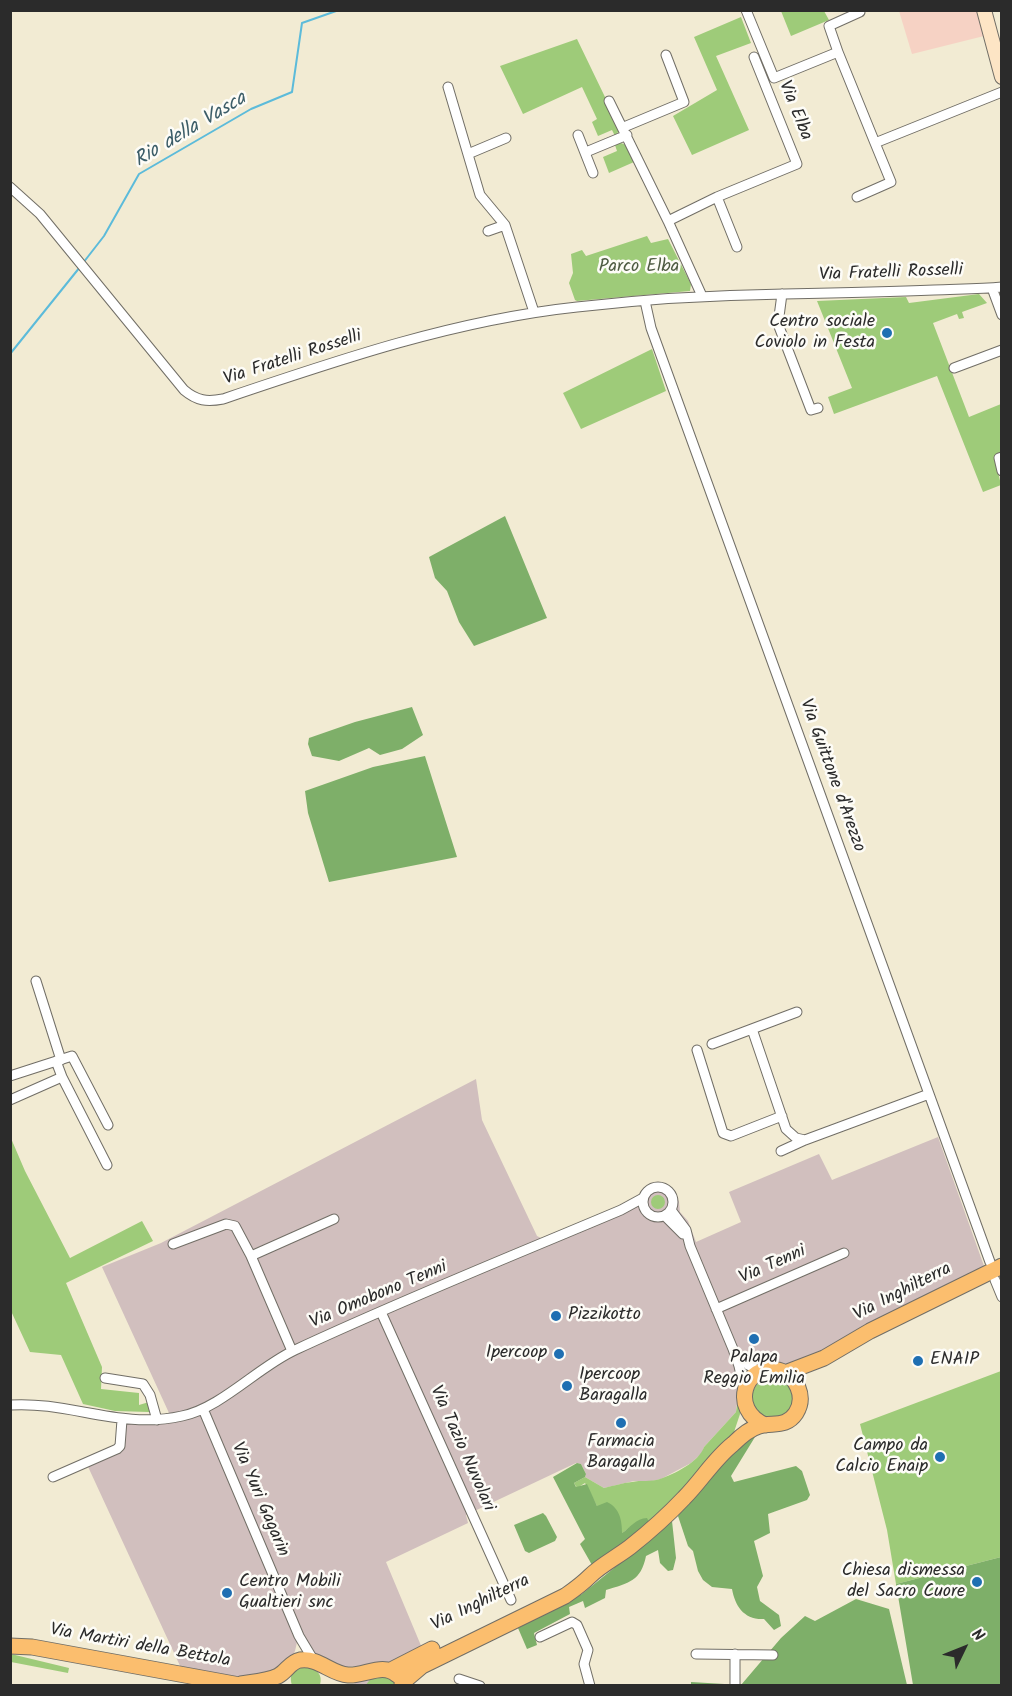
<!DOCTYPE html>
<style>
body{margin:0}
#map{position:relative;width:1012px;height:1696px;overflow:hidden;background:#f2ebd3;font-family:Kalam,sans-serif}
canvas{display:block}
.frame{position:absolute;inset:0;border:12px solid #2b2b2b;pointer-events:none}
.north{position:absolute;left:934px;top:1618px;width:60px;height:60px;-webkit-text-stroke:4px #fdfcf7;paint-order:stroke;rotate:47deg;font-size:16px;font-weight:700;line-height:24px;text-align:center;color:#2b2b2b}
.north::after{content:'';display:block;margin:auto;width:21px;height:27px;background:#2b2b2b;clip-path:polygon(50% 0,100% 100%,50% 72%,0 100%)}
</style>
<div id="map">
<canvas width="1012" height="1696"></canvas>
<div class="frame"></div>
<div class="north">N</div>
</div>
<script>
const context = document.querySelector('canvas').getContext('2d');
context.lineJoin = 'round';
function fill(path, color) { context.fillStyle = color; context.fill(path, 'evenodd'); }
function trace(path, color, width, dash) { context.strokeStyle = color; context.lineWidth = width; context.lineCap = dash ? 'butt' : 'round'; context.setLineDash(dash || []); context.stroke(path); }
function write(font, color, halo, rows, align = 'center') {
  context.font = font + ' Kalam,sans-serif'; context.lineWidth = 5; context.setLineDash([]); context.textBaseline = 'middle'; context.strokeStyle = halo; context.fillStyle = color; for (const [text, x, y, turn = 0] of rows) {
    context.save(); context.translate(x, y); context.rotate((+turn || 0) * Math.PI / 180); context.textAlign = isNaN(turn) ? turn : align; if (halo) context.strokeText(text, 0, 0); context.fillText(text, 0, 0); context.restore();
  }
}
const built = new Path2D(`
 M899 11H978L984 36 912 54Z`);
const industrial = new Path2D(`
 M476 1079 482 1120 537 1236 541 1238 616 1209 637 1198 643 1190 659 1184 675 1191 679 1202 680 1212 688 1221 696 1242 741 1222 729 1192 819 1154 832 1180 938 1137 984 1266 894 1312 799 1364 759 1367 748 1363 740 1378 736 1412 704 1447 702 1453 691 1463 661 1479 648 1482 634 1481 604 1488 585 1477 586 1474 581 1464 576 1463 466 1515 468 1523 386 1562 422 1648 369 1685H354L359 1666 333 1668 317 1659 298 1638 295 1651 289 1663 277 1673 251 1679 181 1668 84 1458 116 1444 117 1415 157 1416 169 1413 102 1267 161 1243Z`);
const green = new Path2D(`
 M781 11H824L829 20 791 36Z
 M741 17 751 43 716 56 749 130 692 155 673 116 717 90 694 37Z
 M577 39 618 124 619 131 615 136 612 130 598 136 592 122 597 119 582 87 523 114 500 66Z
 M621 143 626 145 634 162 609 173 603 157 617 151 615 145Z
 M647 236 651 243 668 239 691 284 690 291 577 301 575 300 569 283 573 273 571 254 582 250 586 256Z
 M979 294 987 303 962 312 964 318 959 319 957 314 933 323 969 417 1001 404V453L996 455 995 459 1001 485 983 492 937 376 834 414 828 397 852 388 817 301 906 297 909 303Z
 M652 349 666 391 581 429 563 393Z
 M10 1136 25 1171 70 1258 142 1221 153 1241 66 1283 102 1367 101 1389 139 1393V1405L149 1402V1412L115 1411 83 1404 61 1355 30 1352 11 1311Z
 M651 1202a7 7 0 1 1 14 0a7 7 0 1 1-14 0Z
 M1001 1371V1557L896 1584 887 1530 860 1424Z
 M752 1398a21 21 0 1 1 42 0a21 21 0 1 1-42 0Z
 M739 1392 740 1414 733 1435 650 1524 630 1527 621 1534 597 1506 585 1483 577 1488 574 1483 585 1477 604 1488C613 1486 622 1483 632 1482 641 1480 650 1482 660 1479 674 1474 699 1462 704 1447L736 1412Z
 M11 1654 69 1668 68 1673 11 1662Z
 M307 1665C317 1670 323 1674 320 1685H292C288 1672 296 1668 307 1665Z
 M383 1674 394 1681 396 1685 365 1686 372 1677Z`);
const forest = new Path2D(`
 M505 516 547 618 474 646 459 622 447 591 435 578 429 557Z
 M412 707 423 735 402 749 380 755 369 748 339 761 312 756 308 744 309 738 355 722Z
 M425 756 457 857 329 882 308 813 305 791 373 767Z
 M755 1437 731 1476 734 1482 796 1466 802 1471 810 1495 807 1500 768 1514 770 1533 754 1541 763 1576 757 1587 760 1601 779 1615 781 1626 774 1630 764 1619C744 1620 735 1606 732 1589L712 1587 703 1580 698 1571 693 1551 688 1546 678 1516C694 1497 732 1441 755 1437Z
 M577 1463 581 1464 586 1474 585 1477 574 1483 576 1487 587 1484 597 1506 607 1502C620 1508 622 1521 622 1533 630 1528 636 1518 647 1518L650 1524 595 1566 592 1565 580 1544 585 1539 553 1477Z
 M543 1513 546 1516 557 1537 555 1541 529 1553 525 1551 514 1525Z
 M672 1521 676 1558 673 1570 668 1571 660 1563 658 1550 646 1556C641 1581 629 1583 606 1590L605 1598 585 1608 583 1601 569 1607 570 1614 534 1633 537 1645 527 1649 518 1628 582 1594Z
 M1001 1557V1685H913L896 1584Z
 M856 1599 889 1609 907 1685 691 1686V1682L741 1685 781 1638 805 1616 815 1621Z`);
const stream = new Path2D(`
 M83 263 104 236 139 174 251 109 292 92 302 23 339 10
 M10 354 80 267`);
const street = new Path2D(`
 M746 10 774 78 838 52 875 143 1002 92
 M838 52 829 26 860 12V10
 M448 87 480 195 505 225 534 312
 M609 101 668 221 702 296
 M624 127 684 102 666 55
 M578 135 593 173
 M586 152 627 135
 M468 154 506 138
 M10 187 40 214 184 390C197 401 207 402 223 399 338 360 455 320 577 307 646 299 715 295 784 294 834 293 884 292 934 290 956 289 979 289 1002 287
 M717 197 737 247
 M857 197 891 182 875 143
 M668 221 717 197 797 164 754 57
 M488 231 505 225
 M992 288 1002 315
 M782 294 778 324 811 410 818 408
 M645 301 651 328 990 1262
 M954 368 1002 350
 M1002 457 999 458 1002 471
 M36 981 61 1060
 M752 1029 786 1129 796 1138 805 1140 929 1094
 M712 1044 797 1012
 M697 1050 723 1133 731 1136 782 1116
 M56 1061 62 1077 107 1165
 M10 1076 72 1056 108 1125
 M10 1100 62 1077
 M781 1151 805 1140
 M643 1202a15 15 0 1 1 30 0a15 15 0 1 1-30 0Z
 M671 1210 686 1230 690 1246 733 1349 739 1366 744 1389
 M665 1216 683 1234
 M173 1244 226 1224 235 1226 251 1256 292 1351
 M251 1256 334 1219
 M995 1280 1002 1297
 M716 1309 844 1253
 M381 1312 511 1600
 M738 1355 748 1365 762 1372
 M105 1378 143 1384 150 1395 157 1420
 M10 1405C70 1401 120 1430 182 1416 221 1408 258 1367 295 1350 402 1300 512 1256 621 1210L643 1198
 M203 1409 299 1636 314 1661
 M53 1477 117 1449 120 1446 122 1420
 M540 1637 572 1622 577 1625 588 1650 584 1664 590 1686
 M696 1654 773 1655
 M459 1679 480 1686
 M735 1686V1654`);
const secondary = new Path2D(`
 M984 10 1002 77`);
const primary = new Path2D(`
 M785 1373 824 1358 870 1331 1002 1266
 M10 1646 32 1647 245 1686
 M391 1670 432 1649
 M402 1683 422 1666 565 1596C575 1589 581 1585 590 1576 601 1565 617 1557 630 1547 649 1532 668 1515 684 1498 701 1481 714 1459 733 1444 740 1437 749 1429 759 1426 773 1422 786 1428 796 1413 806 1397 797 1375 778 1370 745 1363 729 1409 765 1425
 M241 1684C253 1682 267 1681 278 1676 287 1671 290 1662 300 1660 318 1657 331 1674 348 1675 365 1676 383 1662 397 1675`);
const markers = [
 [887,333,6,"#1f6fb2"],
 [556,1316,6,"#1f6fb2"],
 [754,1339,6,"#1f6fb2"],
 [559,1354,6,"#1f6fb2"],
 [918,1361,6,"#1f6fb2"],
 [567,1386,6,"#1f6fb2"],
 [621,1423,6,"#1f6fb2"],
 [940,1457,6,"#1f6fb2"],
 [977,1582,6,"#1f6fb2"],
 [227,1593,6,"#1f6fb2"]
];
const streetNames = [
 ["Via Elba",794,111,68],
 ["Via Fratelli Rosselli",891,274,-2],
 ["Via Fratelli Rosselli",293,359,-18],
 ["Via Guittone d'Arezzo",831,776,70],
 ["Via Tenni",773,1266,-24],
 ["Via Inghilterra",903,1293,-27],
 ["Via Omobono Tenni",379,1296,-23],
 ["Via Tazio Nuvolari",461,1449,66],
 ["Via Yuri Gagarin",259,1500,67],
 ["Via Inghilterra",481,1604,-26],
 ["Via Martiri della Bettola",140,1647,10]
];
const parkNames = [
 ["Parco Elba",639,268]
];
const poiNames = [
 ["Centro sociale",875,323],
 ["Coviolo in Festa",875,344],
 ["Pizzikotto",568,1316,"left"],
 ["Ipercoop",547,1354],
 ["Palapa",754,1359,"center"],
 ["Reggio Emilia",754,1380,"center"],
 ["ENAIP",930,1361,"left"],
 ["Ipercoop",579,1376,"left"],
 ["Baragalla",579,1397,"left"],
 ["Farmacia",621,1443,"center"],
 ["Baragalla",621,1464,"center"],
 ["Campo da",928,1447],
 ["Calcio Enaip",928,1468],
 ["Chiesa dismessa",965,1572],
 ["del Sacro Cuore",965,1593],
 ["Centro Mobili",239,1583,"left"],
 ["Gualtieri snc",239,1604,"left"]
];
const waterNames = [
 ["Rio della Vasca",191,131,-31]
];
fill(built, '#f6d2c4');
fill(industrial, '#d1bfbe');
fill(green, '#9ecb79');
fill(forest, '#7eaf69');
trace(stream, '#5cbbda', 2);
trace(street, '#716e66', 11);
trace(secondary, '#716e66', 16);
trace(primary, '#716e66', 17);
trace(street, '#fff', 9);
trace(secondary, '#fde5c5', 14);
trace(primary, '#fbbe6e', 15);
for (const [x, y, r, color] of markers) { const dot = new Path2D(); dot.arc(x, y, r, 0, 2 * Math.PI); context.fillStyle = color; context.fill(dot); trace(dot, '#fdfcf7', 2); }
write('18px', '#2b2b2b', '#fdfcf7', streetNames);
write('18px', '#4e5b42', '#fdfcf7', parkNames);
write('18px', '#2b2b2b', '#fdfcf7', poiNames, 'right');
write('italic 20px', '#3c5d68', '#fdfcf7', waterNames);
</script>
